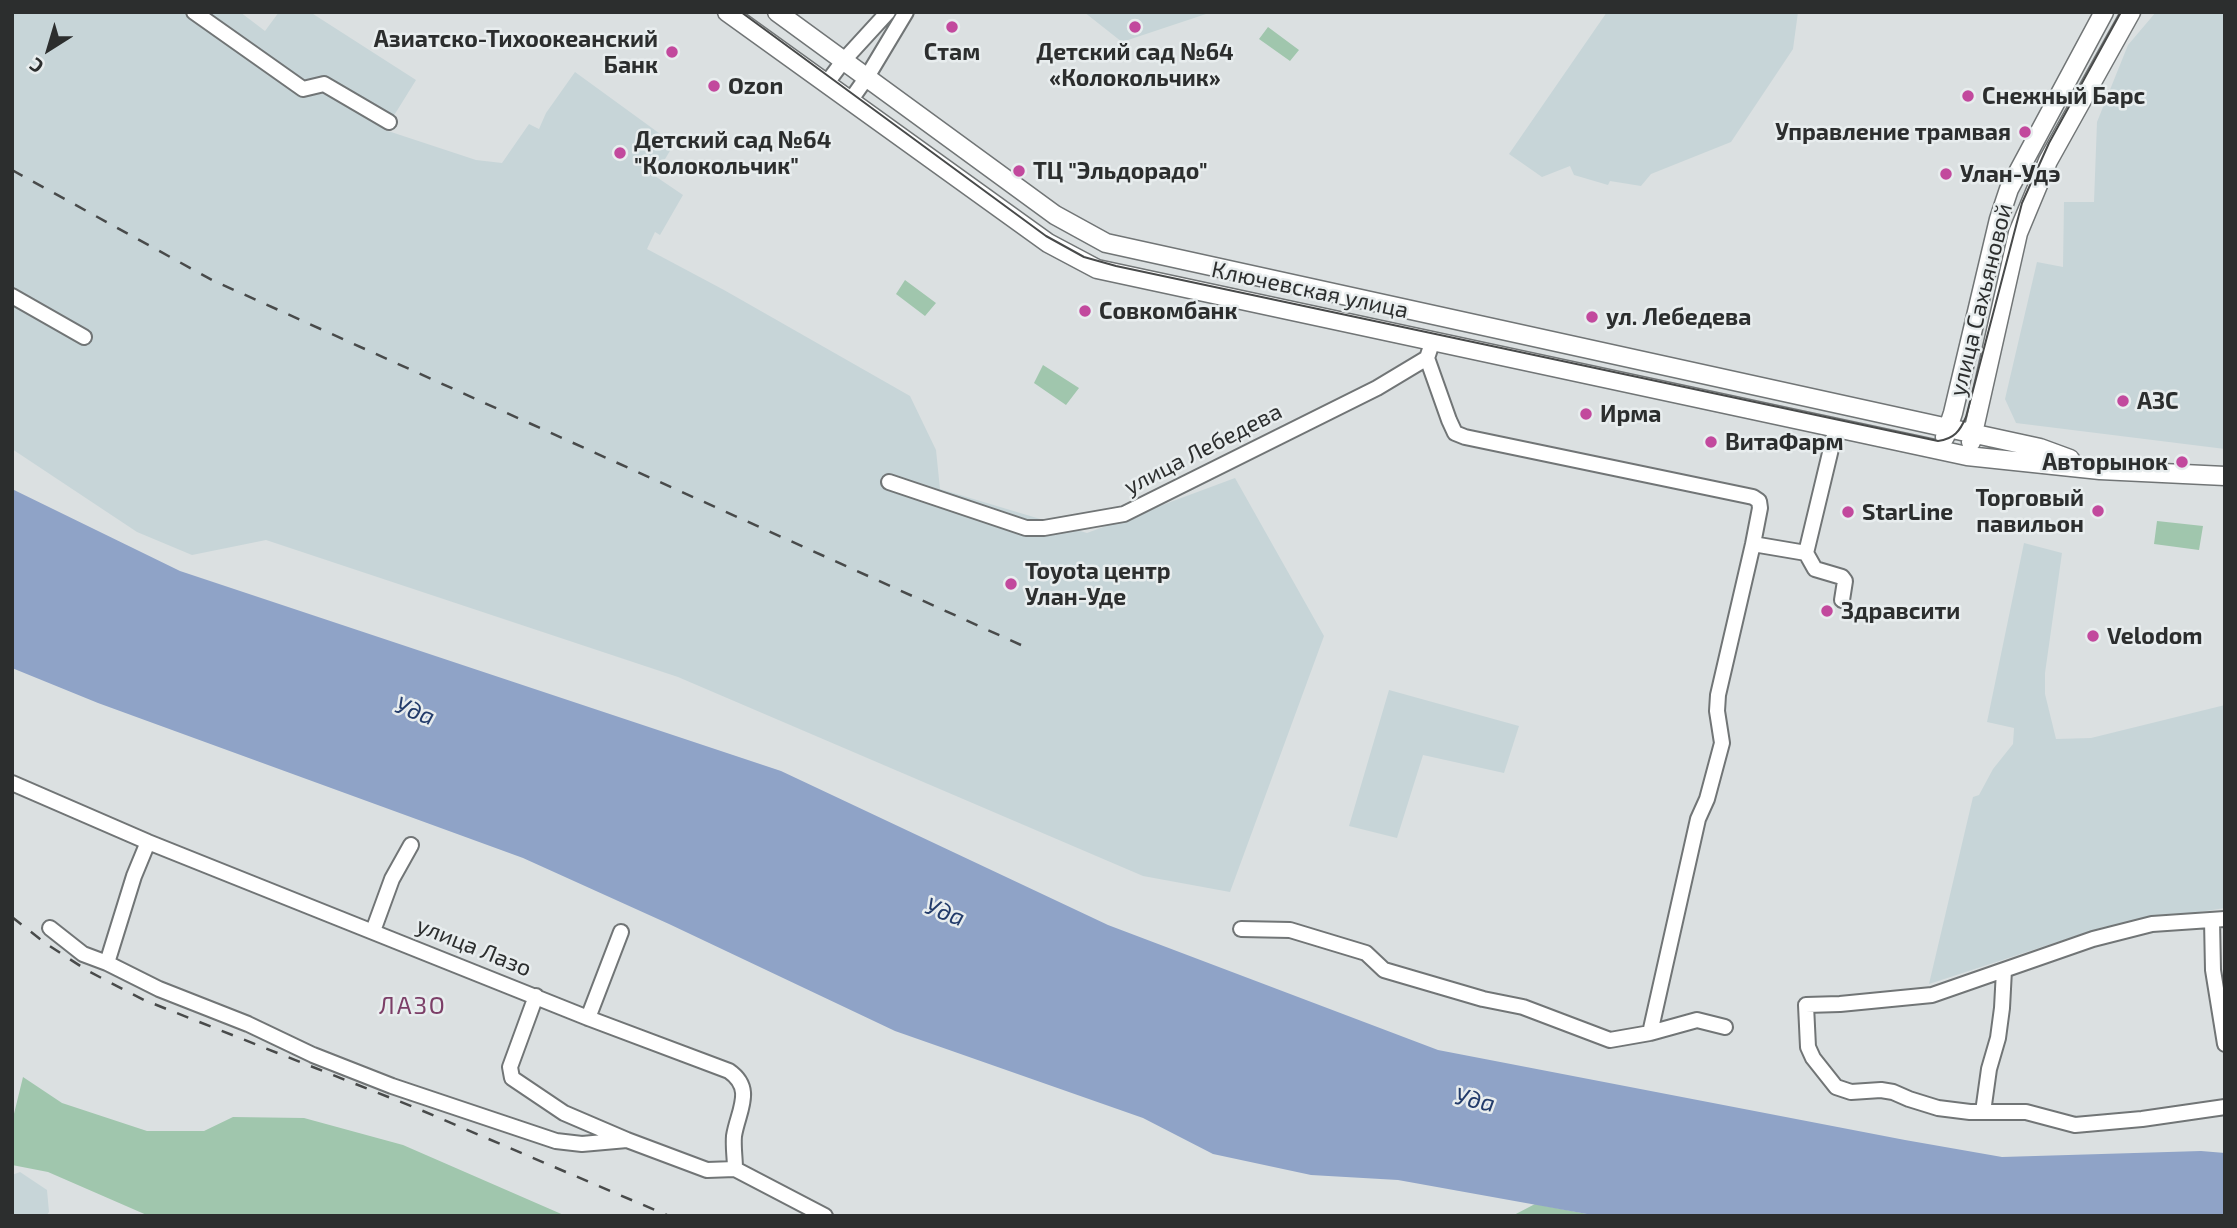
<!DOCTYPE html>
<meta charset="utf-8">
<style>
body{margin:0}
#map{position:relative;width:2237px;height:1228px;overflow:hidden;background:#dbe0e1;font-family:"Exo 2",sans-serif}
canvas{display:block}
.frame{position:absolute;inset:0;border:14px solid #2c2e2e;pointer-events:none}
.north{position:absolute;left:14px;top:14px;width:70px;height:70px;-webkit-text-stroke:5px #e8edee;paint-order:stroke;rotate:217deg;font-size:19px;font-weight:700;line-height:28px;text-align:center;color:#2c2e2e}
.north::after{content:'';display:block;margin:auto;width:24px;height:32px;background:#2c2e2e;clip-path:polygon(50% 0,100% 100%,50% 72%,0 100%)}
</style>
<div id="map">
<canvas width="2237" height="1228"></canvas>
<div class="frame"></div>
<div class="north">С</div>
</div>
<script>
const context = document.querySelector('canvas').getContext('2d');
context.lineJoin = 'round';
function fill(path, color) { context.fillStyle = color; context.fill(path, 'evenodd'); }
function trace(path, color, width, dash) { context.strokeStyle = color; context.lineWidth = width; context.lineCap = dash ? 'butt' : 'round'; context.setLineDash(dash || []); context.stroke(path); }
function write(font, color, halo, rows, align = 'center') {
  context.font = font + ' "Exo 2",sans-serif'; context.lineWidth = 5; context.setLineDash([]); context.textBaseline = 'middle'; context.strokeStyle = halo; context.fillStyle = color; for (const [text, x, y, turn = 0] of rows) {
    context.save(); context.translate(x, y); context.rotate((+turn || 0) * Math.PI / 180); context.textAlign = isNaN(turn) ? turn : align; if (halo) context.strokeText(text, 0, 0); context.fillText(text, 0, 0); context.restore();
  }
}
const built = new Path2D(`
 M12 12H240L265 31 279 12H310L416 80 385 130 476 160 502 163 529 124 539 129 546 113 575 72 674 144 655 176 683 195 660 235 655 232 647 249 724 290 910 396 936 450 940 489 1087 533 1235 478 1324 636 1230 892 1143 876 678 677 266 540 192 555 137 532 12 449Z
 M1084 12H1212L1122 42Z
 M1607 12H1798L1793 49 1731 142 1651 174 1641 186 1610 181 1608 185 1574 175 1570 166 1542 177 1509 154Z
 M2156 12H2225V449L2016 423 2005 399 2037 262 2063 267 2064 202H2094L2097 122 2128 45Z
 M2024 543 2062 553 2045 673V694L2056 739 2091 738 2225 705V908L2103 927 1929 984 1973 797 1979 795 1993 769 2013 744 2014 728 1987 722Z
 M1389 690 1519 726 1504 773 1423 755 1397 838 1349 826Z
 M20 1172 47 1190 49 1212 46 1216H12V1175Z`);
const green = new Path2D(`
 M1268 27 1299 50 1290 61 1259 39Z
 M905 280 936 303 925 316 896 294Z
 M1043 365 1079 388 1066 405 1034 383Z
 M2157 521 2203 526 2199 550 2154 544Z
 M23 1077 62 1103 147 1131H204L233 1117 304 1118 403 1145 566 1216H149L48 1172 12 1165V1122Z
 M1535 1204 1598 1216H1512Z`);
const water = new Path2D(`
 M12 489 180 571 781 771 1108 925 1438 1050 1905 1140 2002 1157 2201 1151 2225 1153V1216H1598L1398 1180 1311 1175 1213 1154 1143 1118 895 1031 669 924 523 858 98 703 12 668Z`);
const minor = new Path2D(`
 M194 12 303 89 324 84 389 122
 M826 84 844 60 888 12
 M850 101 867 77 906 12
 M12 296 84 337
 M1427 358 1449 420 1455 433 1465 437 1753 497 1759 501 1760 508 1753 544 1718 695 1717 711 1722 743 1707 799 1698 819 1650 1033
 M1836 428 1806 553 1815 569 1842 577 1845 581 1842 600
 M889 482 1026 528H1044L1124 514 1377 388 1427 358 1430 349
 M1753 544 1806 553
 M12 783 148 842 588 1018 729 1071C755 1089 738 1111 734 1136 733 1147 735 1158 735 1169
 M2225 919 2152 924 2093 939 1932 995 1840 1004 1806 1005 1808 1047 1813 1058 1836 1087 1851 1092 1881 1090 1893 1092 1909 1099 1938 1108 1970 1112H2026L2075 1125 2142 1119 2225 1107
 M2212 920 2213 970 2225 1044
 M50 928 83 954 107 963 159 989 248 1024 313 1055 392 1086 556 1141 582 1144 627 1140
 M1241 929 1290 930 1366 953 1384 970 1483 999 1523 1007 1610 1040 1650 1033 1697 1020 1725 1027
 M373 931 392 879 411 845
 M107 963 134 876 148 842
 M536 996 510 1067 512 1078 564 1113 627 1140 707 1170 735 1169
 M588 1018 621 932
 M1983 1112 1989 1069 1998 1038 2002 1008 2004 970
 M735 1169 825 1216`);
const major = new Path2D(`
 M727 12 1048 243 1097 269 1967 456 2100 470 2225 476
 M777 12 1055 215 1106 243 1948 428 2040 448 2070 459
 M1945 437 1953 413 1999 219 2009 189 2104 12
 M1971 442 2018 233 2048 161 2131 12`);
const tram = new Path2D(`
 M741 12 1046 236 1084 257 1116 266 1938 441C1954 439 1960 431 1966 417L2022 203 2049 143 2121 12`);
const rail = new Path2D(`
 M12 170 212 280 1021 645
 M12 917 45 943 88 971 144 1000 416 1108 669 1216`);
const markers = [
 [952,27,7,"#c2499d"],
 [1135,27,7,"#c2499d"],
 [672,52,7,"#c2499d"],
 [714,86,7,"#c2499d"],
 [1968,96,7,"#c2499d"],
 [2025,132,7,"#c2499d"],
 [620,153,7,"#c2499d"],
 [1019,171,7,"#c2499d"],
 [1946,174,7,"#c2499d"],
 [1085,311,7,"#c2499d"],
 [1592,317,7,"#c2499d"],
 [2123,401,7,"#c2499d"],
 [1586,414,7,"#c2499d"],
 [1711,442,7,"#c2499d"],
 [2182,462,7,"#c2499d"],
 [2098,511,7,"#c2499d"],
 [1848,512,7,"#c2499d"],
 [1011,584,7,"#c2499d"],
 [1827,611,7,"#c2499d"],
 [2093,636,7,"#c2499d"]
];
const poiNames = [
 ["Азиатско-Тихоокеанский",658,39,"right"],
 ["Банк",658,65,"right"],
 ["Стам",952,52,"center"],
 ["Детский сад №64",1135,52,"center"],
 ["«Колокольчик»",1135,78,"center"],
 ["Ozon",728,86],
 ["Снежный Барс",1982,96],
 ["Управление трамвая",2011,132,"right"],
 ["Детский сад №64",634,140],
 ["\"Колокольчик\"",634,166],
 ["ТЦ \"Эльдорадо\"",1033,171],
 ["Улан-Удэ",1960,174],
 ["Совкомбанк",1099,311],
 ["ул. Лебедева",1606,317],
 ["АЗС",2137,401],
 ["Ирма",1600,414],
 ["ВитаФарм",1725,442],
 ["Авторынок",2168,462,"right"],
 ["Торговый",2084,498,"right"],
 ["павильон",2084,524,"right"],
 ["StarLine",1862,512],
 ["Toyota центр",1025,571],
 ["Улан-Уде",1025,597],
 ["Здравсити",1841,611],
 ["Velodom",2107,636]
];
const streetNames = [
 ["Ключевская улица",1310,290,12],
 ["улица Сахьяновой",1981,300,-76],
 ["улица Лебедева",1203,449,-27],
 ["улица Лазо",474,947,22]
];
const waterNames = [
 ["Уда",415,711,21],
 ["Уда",945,912,21],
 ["Уда",1475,1100,12]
];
const neighbourhoodNames = [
 ["ЛАЗО",413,1006]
];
fill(built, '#c7d5d8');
fill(green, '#a0c6ad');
fill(water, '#8fa3c7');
trace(minor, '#717576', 18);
trace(major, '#717576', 21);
trace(minor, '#fff', 14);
trace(major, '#fff', 18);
trace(tram, '#484a4a', 2);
trace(rail, '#484a4a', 2.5, [12, 12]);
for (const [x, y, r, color] of markers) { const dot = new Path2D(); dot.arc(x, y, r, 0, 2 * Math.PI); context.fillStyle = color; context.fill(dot); trace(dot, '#e8edee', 2.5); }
write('bold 23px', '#2c2e2e', '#e8edee', poiNames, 'left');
write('23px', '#2c2e2e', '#e8edee', streetNames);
write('italic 24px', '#223b6a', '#e8edee', waterNames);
context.letterSpacing = '2px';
write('24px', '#7c3e67', '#e8edee', neighbourhoodNames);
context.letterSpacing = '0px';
</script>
